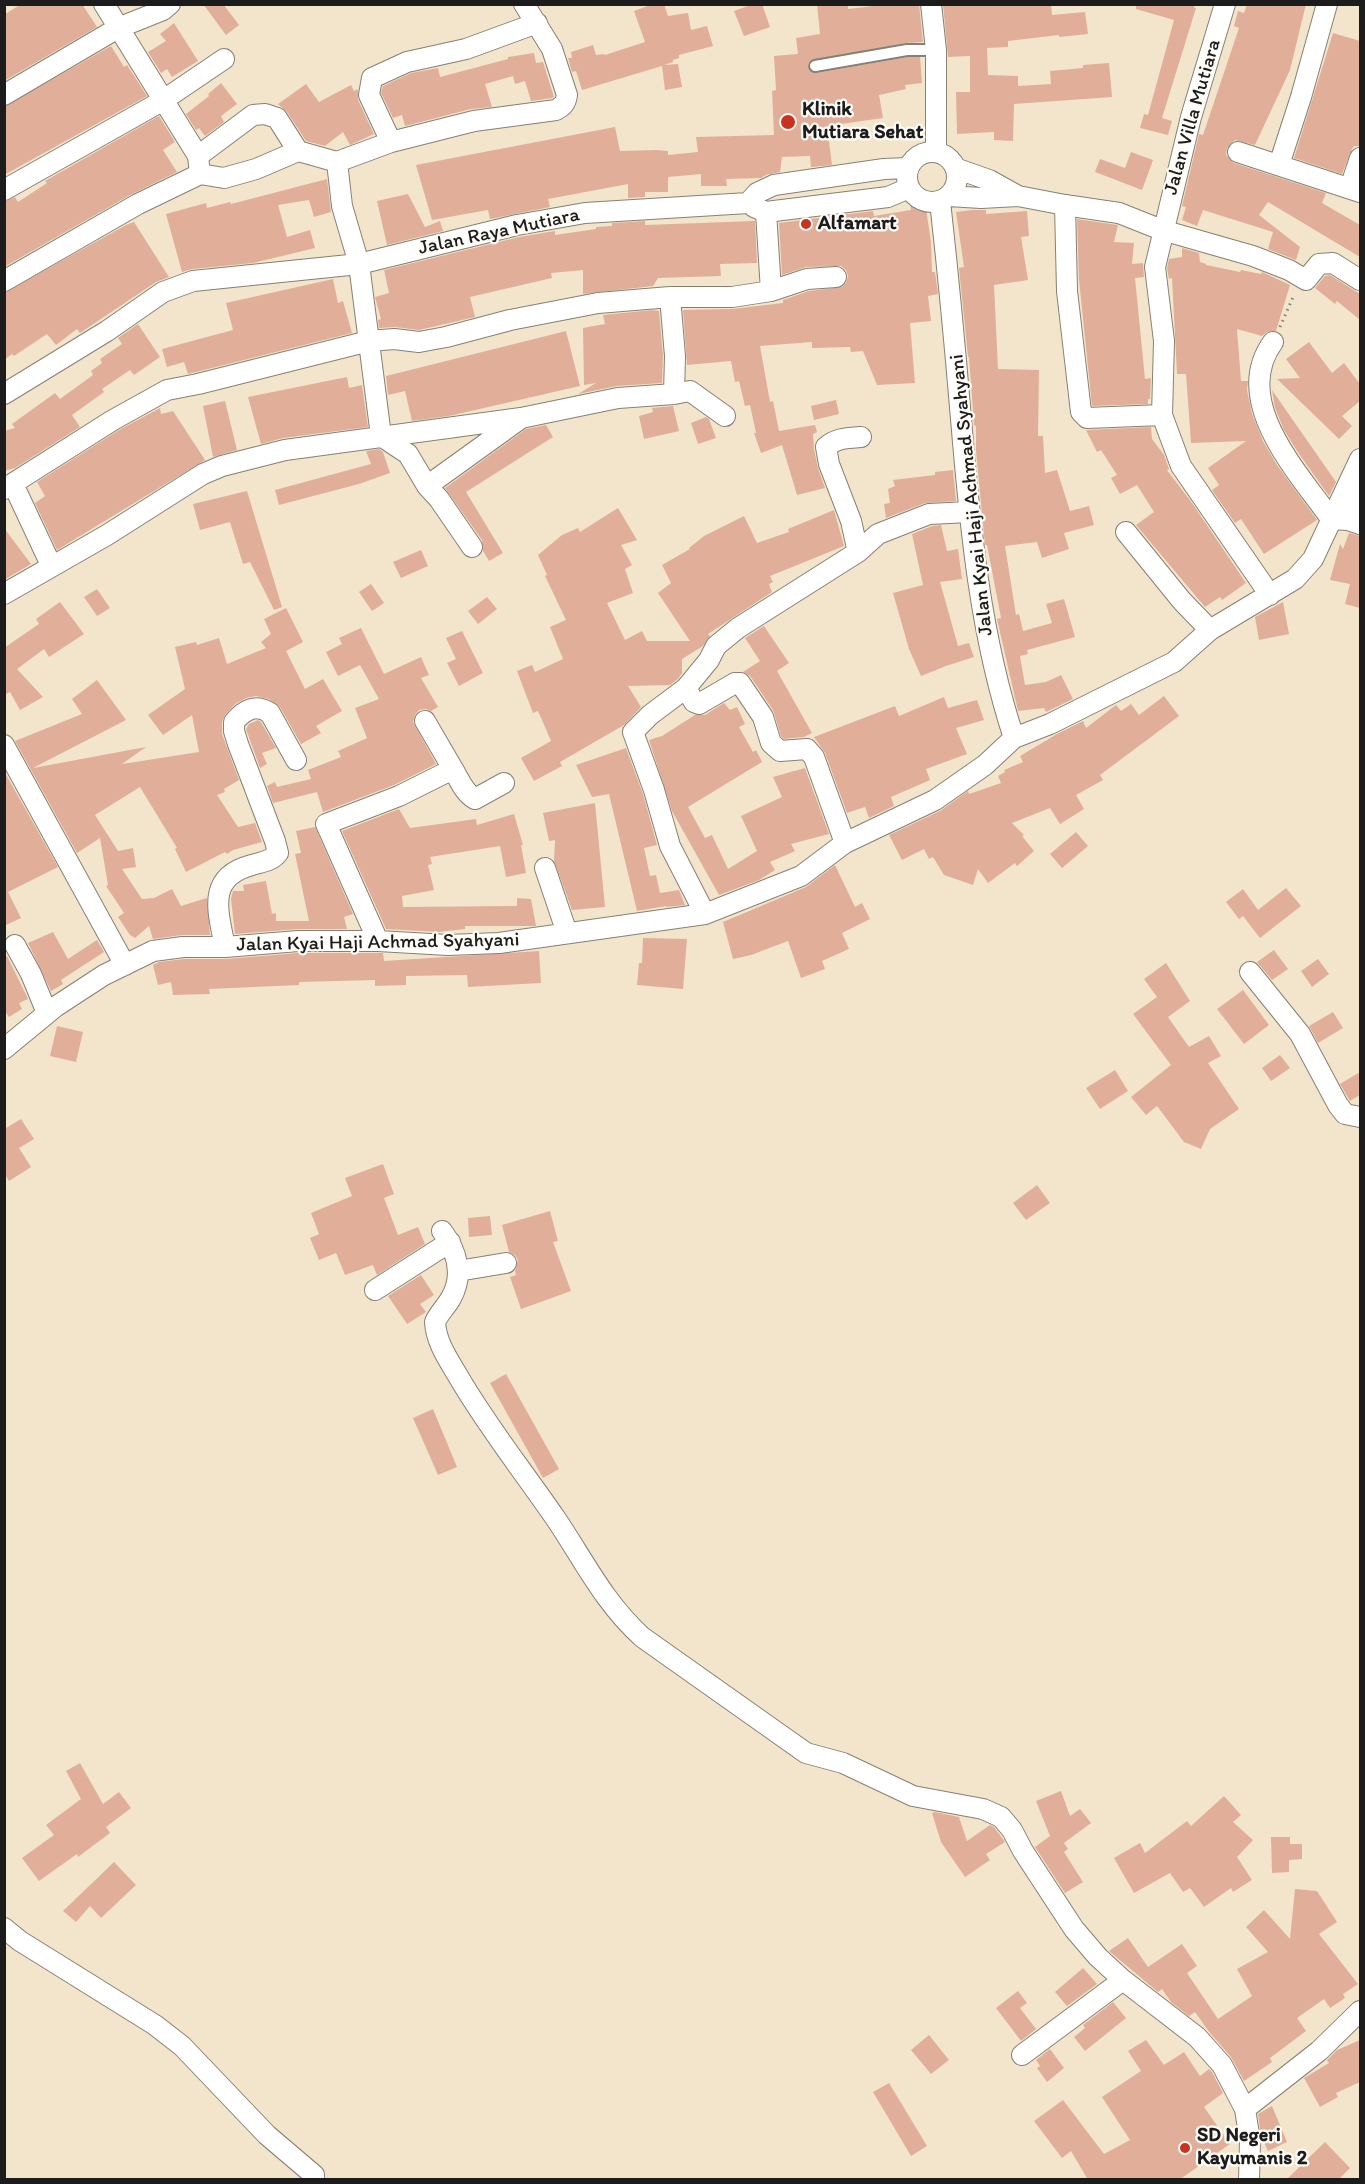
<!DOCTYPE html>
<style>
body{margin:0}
#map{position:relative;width:1365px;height:2184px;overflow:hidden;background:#f2e5cb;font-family:Itim,sans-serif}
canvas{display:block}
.frame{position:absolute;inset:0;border:6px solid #1c1c1c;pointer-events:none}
</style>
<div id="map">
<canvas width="1365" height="2184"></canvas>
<div class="frame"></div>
</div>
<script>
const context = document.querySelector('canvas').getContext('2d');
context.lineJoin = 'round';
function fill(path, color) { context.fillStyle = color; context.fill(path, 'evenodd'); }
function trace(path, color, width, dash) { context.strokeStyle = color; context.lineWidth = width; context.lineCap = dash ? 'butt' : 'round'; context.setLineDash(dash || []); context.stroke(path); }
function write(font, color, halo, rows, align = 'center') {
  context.font = font + ' Itim,sans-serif'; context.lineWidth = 4.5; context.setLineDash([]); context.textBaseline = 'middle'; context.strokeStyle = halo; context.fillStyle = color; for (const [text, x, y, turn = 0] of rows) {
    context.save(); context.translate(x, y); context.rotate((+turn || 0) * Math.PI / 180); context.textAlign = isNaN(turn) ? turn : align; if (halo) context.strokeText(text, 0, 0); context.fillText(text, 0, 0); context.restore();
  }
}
const building = new Path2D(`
 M21 4H82L97 27 4 81V15Z
 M203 4H223L239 25 226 35Z
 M653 4H664L668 16 688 13 691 30 707 26 713 46 679 55V58L673 60V62L664 65 678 64 682 87 665 90 662 66 582 90 576 71 572 72 568 58H572L571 52 593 45 596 55 604 54 605 55 645 42 634 11Z
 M753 4H762L770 27 744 36 734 11Z
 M817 4H848V9L890 4H919L923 42 906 43 810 61 808 64 809 70 816 73 908 57H920L922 83 905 85 906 89 879 95 883 118 827 126 832 165 811 167 810 156 782 157 780 172 766 175 761 178 726 179 727 186H701V174L668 177V192H645V197L628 198V184L548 199 550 207 490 219 488 210 432 220 416 165 615 127 620 151 656 150 668 151V155L698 152 696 137 774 135 772 91 776 90 774 56 798 54 796 38 820 34Z
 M943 4H1051L1052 15 1085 12 1088 34 1059 37V35L1008 41V47L987 48 988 75 1018 76V86L1051 84 1050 71 1083 68V65L1109 63 1112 97 1014 104 1013 141 994 140V132L957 134 956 92H970V56L948 57Z
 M1136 4H1195L1194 8H1196L1162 118 1172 121 1168 135 1140 128 1144 114 1148 115 1174 20 1136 9Z
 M1247 4H1306L1290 70 1255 145 1235 140 1227 148 1226 155 1234 163 1326 193 1322 203 1360 225V257L1268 202 1259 215 1300 247 1296 260 1268 249 1273 232 1203 210 1197 226 1182 220 1186 207 1182 206 1199 134 1203 135 1239 28 1234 26 1238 11 1244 13Z
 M174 23 198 61 172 77 167 69 161 73 148 52 166 41 160 34Z
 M1333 33 1360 41V146H1354L1352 149 1342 174 1294 158Z
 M111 46 124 67 127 65 147 96 4 175V107Z
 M534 53 536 63 543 62 554 97 552 98 531 101 525 81 515 84 513 76 485 84 492 107 471 109 405 126 402 115 393 118 381 93 383 86 411 73 438 68 440 77 508 59V57Z
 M221 83 237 104 221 116 224 122 205 136 199 128 196 130 186 114 209 96 208 94Z
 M306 84 319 102 351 85 354 91 358 89V100L374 134 350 145 343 132 325 146 306 141 287 112 278 104Z
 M159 116 175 142 163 150 177 172 132 194 4 267V202L15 197 18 202 47 183 45 181Z
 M1131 152 1153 160 1142 190 1095 172 1100 159 1125 168Z
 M327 179 331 212 314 217 309 200 278 205 287 237 310 230 315 248 253 263 192 269 182 272 166 214 206 203 207 208 230 202 231 204Z
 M408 194 425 227 440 221 443 231 387 245 377 201Z
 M925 201 931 243 932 272H935L938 294 928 296 931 321 910 323 915 383 877 385 863 351 851 352 850 347 812 348V342L760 346 770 402 773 401 779 431 815 425 817 432 813 434 814 449 818 468 825 488 797 495 782 445 761 453 754 433H756L750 405 745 406 739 381 735 382 731 361 687 365 683 310 732 309 783 303V300L809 291 842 287 846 283 848 276 846 270 841 266 806 267 782 275 779 223 873 211 874 216 911 210 910 203Z
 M972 210H986V214L1027 211 1029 236 1021 237 1028 280 994 285 998 369 1039 370 1038 436H1043L1045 473 1057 470 1070 511 1089 506 1094 525 1064 533 1069 549 1042 558 1037 542 1005 546 1016 615 1019 614 1023 631 1052 623 1046 604 1064 599 1075 637 1027 650 1028 654 1020 656 1025 685 1046 682 1061 675 1073 699 1046 712 1044 708 1018 711 997 619 1001 618 987 545H985L976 451V426L974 425 969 357H968L959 268 964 267 956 212Z
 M1077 219 1118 225 1114 242 1134 243 1132 264 1143 263 1144 277 1135 278 1145 379 1151 378 1150 399H1148V404L1092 406 1079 280Z
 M645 221V225L755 221 757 263 720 264 721 276 658 278 653 286 583 294V270L551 273 552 278 470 297 475 317 419 330 395 327 379 328 378 320 381 319 375 297 389 293 384 270 519 237 555 231V235L596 229V227L612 226V223Z
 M134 222 169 277 156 282 80 333 77 329 56 345 47 334 14 356 12 354 4 360V293L126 225Z
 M1182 248 1199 253 1200 262 1206 264V265L1240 272 1241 270 1261 274 1262 272 1290 285 1276 331 1267 332 1262 336 1237 329 1241 381H1248L1247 390 1252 414 1263 441 1277 465 1317 520 1264 554 1241 519 1235 523 1212 490 1219 485 1208 468 1246 441 1191 443 1186 374H1177L1172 278 1169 279 1167 268 1169 259 1182 257Z
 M1330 275 1360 294V320L1337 301 1335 304 1315 288 1325 276Z
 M333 279 338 303 343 301 352 333 188 374 184 362 167 367 162 349 233 330 226 303Z
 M653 310 659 311 663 356 662 383 617 386 578 394 596 383 584 385 583 328 605 324 603 315Z
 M138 324 160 357 134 375 130 370 102 389 104 392 72 415 80 427 15 468 4 471V431L15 428 12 424 55 393 60 399 93 375 91 371 102 363 100 359 122 344 118 338Z
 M566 331 580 386 449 416 412 421 405 391 388 395 386 376Z
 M1309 342 1332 373 1344 363 1360 384V401L1342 416 1352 426 1339 439 1277 379 1300 378 1286 359Z
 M347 377 349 388 362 385 368 427 283 438 261 444 248 397Z
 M1272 390 1336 482 1329 496 1297 451 1284 430 1275 408Z
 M836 400 839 414 814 420 811 406Z
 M225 401 237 450 213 457 203 406Z
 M673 406 679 431 644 439 639 416 653 412 652 408Z
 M160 408 161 414 173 411 205 460 57 550 35 503 45 496 37 482 119 430Z
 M706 417 709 419 716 438 698 444 691 423Z
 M546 425 553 437 466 492 503 553 489 561 483 551 482 540 445 488 526 429Z
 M1151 427 1152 439 1164 455 1169 469 1167 470 1192 503 1246 583 1222 600 1220 597 1205 607 1136 525 1154 512 1137 485 1120 494 1111 478 1117 475 1101 450 1097 452 1086 430Z
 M379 449 383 452 390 473 359 484 279 505 275 490 371 464 366 451Z
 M953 470 956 501 925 503 886 518 884 504 890 503 888 489 895 486 893 480 935 475V472Z
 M247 491 282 607 274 610 250 562 243 564 230 522 200 530 193 504Z
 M618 508 637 540 621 545 632 565 625 569 633 593 607 603 625 640 642 631 647 641H690L658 593 671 583 662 565 690 549 689 548 704 536 744 516 757 543 789 532 788 529 834 510 844 546 770 576 773 582 769 584 772 592 708 634 710 636 703 646 682 659V673L678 679 670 685 628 686 641 707 624 725 560 762 562 766 534 781 521 758 551 741 538 711 533 713 517 671 532 665 535 672 563 659 550 627 566 620 545 576 547 575 538 555 562 535 578 528 580 532Z
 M941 525 947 551 958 549 962 579 940 582 958 646 969 643 974 657 946 666 921 676 909 649 893 593 923 585 912 534 932 526Z
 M4 528 31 564 4 580Z
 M1349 533 1360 536V608L1345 604 1350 584 1330 580 1340 544 1343 549Z
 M421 550 428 566 401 578 393 562Z
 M371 584 384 603 372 611 359 592Z
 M97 589 110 608 97 616 84 597Z
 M487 597 497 609 478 624 468 611Z
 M60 602 84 634 49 657 44 649 17 669 43 697 20 710 10 692 4 695V648L39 624 36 619Z
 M1283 602 1289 634 1259 640 1255 617Z
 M286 608 303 642 286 651 305 689 323 679 342 711 316 726 321 733 301 744 280 707 269 699 256 696 246 698 235 704 225 715 222 722V734L239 780 224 789 225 792 217 795 238 827 255 823 262 842 233 850 227 854 225 852 186 872 175 849 177 848 140 787 95 815 118 851 133 848 136 867 122 869 142 899 154 898 172 889 181 906 207 898 210 935H182L153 939 149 926 135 938 130 935 118 917 124 913 106 886 108 885 100 838 77 853 15 741 82 714 72 699 97 680 126 720 33 768 146 747 122 764 199 752 192 715 163 735 148 715 185 689 175 647 196 642 197 645 219 638 227 664 266 648 261 642 271 634 264 619Z
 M764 626 789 663 777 671 812 733 804 737 784 739 781 736 773 710 750 676 743 672 760 661 745 638Z
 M361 628 384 674 421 657 429 675 421 678 438 707 431 711 426 709 419 710 415 715 413 722 436 764 394 785 323 812 317 792 273 803 267 786 275 782 277 787 311 779 308 770 341 757 338 751 367 738 355 708 379 699 360 665 338 676 326 652 342 644 339 638Z
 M462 631 483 673 459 686 447 663 456 659 446 638Z
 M1164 696 1179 716 1100 775 1103 780 1076 795 1084 809 1060 824 1050 808 1012 823 1024 835 1022 836 1034 851 1017 866 1015 863 988 883 978 869 973 885 944 875 933 857 929 859 924 849 902 860 889 835 940 811 968 791 969 794 1001 783 998 776 1005 772 1004 770 1023 762 1020 756 1057 734 1083 721 1086 728 1116 705 1121 711 1131 704 1139 715Z
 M944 697 948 708 977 700 984 720 956 728 967 754 926 769 930 780 891 797 894 806 869 818 865 807 847 813 825 753 814 737 895 706 899 716Z
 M724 703 730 710 737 707 745 724 739 727 753 752 756 750 762 762 688 807 705 838 712 835 728 869 757 851 741 816 782 797 773 777 805 768 829 834 791 844 795 851 770 862 775 870 759 880 719 895 672 811 649 740 662 736 695 715H705Z
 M258 720 261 722 276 748 262 753 267 764 260 768 246 729 249 724Z
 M626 748 643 794 657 845 644 848 650 876 656 875 660 893 679 890 685 905 666 907V906L637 911 609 794 592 797 576 765Z
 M4 771 58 867 8 892 21 918 4 926Z
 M595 803 605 907 572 910 554 861 555 840 549 841 543 813Z
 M399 809 410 828 476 819 477 825 514 814 523 845H521L526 873 506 877 500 846 430 857 432 864 428 865 434 890 402 896 403 907 512 906H517V898L531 899 536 926H465V929L439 932 386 929 342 831Z
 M315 827 353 914 344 917 347 929H298L235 934 231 899 233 891H244L243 885 266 881 272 914 276 913V921H309L295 854 301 853 296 831Z
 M1076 832 1088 846 1062 868 1050 854Z
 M835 865 855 907 862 903 870 919 842 933 849 949 822 961 825 969 801 978 788 941 751 955 733 959 723 922 806 887Z
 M1286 888 1301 906 1260 938 1243 916 1239 919 1226 902 1243 889 1258 910Z
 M53 932 68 959 97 940 104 952 61 980 63 984 51 991 28 943Z
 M643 938 687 939 683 989 637 985 639 963H642Z
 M1274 950 1288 969 1272 980 1257 962Z
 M539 951 541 983 468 987 467 975 406 976V985L375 986V980L299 982V985L209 989 210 994 173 995 171 982 158 985 153 965 159 962 184 959H226L298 953H383L384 961Z
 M7 956 28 999 19 1003 22 1009 9 1017 4 1010V958Z
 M1318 959 1329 974 1312 987 1301 971Z
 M1166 963 1190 1001 1168 1017 1189 1047 1209 1036 1221 1056 1208 1063 1239 1109 1210 1129 1201 1149 1184 1142 1157 1106 1146 1115 1131 1097 1171 1065 1133 1014 1157 997 1144 979Z
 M1243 990 1269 1025 1244 1044 1217 1009Z
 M1333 1012 1343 1028 1318 1043 1309 1026Z
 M57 1026 83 1032 76 1062 50 1056Z
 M1280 1055 1290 1068 1271 1081 1262 1068Z
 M1115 1070 1128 1091 1100 1109 1086 1088Z
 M1360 1072V1095L1350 1101 1340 1084Z
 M21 1119 34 1139 19 1148 31 1167 9 1181 4 1173V1125L6 1128Z
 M383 1164 394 1194 384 1198 398 1235 418 1227 425 1244 377 1275 373 1265 345 1275 336 1253 319 1260 310 1238 319 1234 311 1213 352 1196 345 1178Z
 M1037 1185 1050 1203 1026 1220 1013 1203Z
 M550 1211 558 1241 553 1242 571 1291 521 1309 510 1277 516 1275 515 1271 518 1260 515 1255 509 1252 502 1225Z
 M490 1216 492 1235 469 1237 468 1218Z
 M421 1275 434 1295 420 1304 426 1312 407 1324 388 1296Z
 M506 1374 559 1469 543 1478 490 1383Z
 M433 1409 457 1467 438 1475 413 1418Z
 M80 1763 103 1804 119 1792 131 1808 106 1827 110 1833 78 1857 77 1854 39 1881 22 1858 54 1835 46 1825 81 1799 66 1771Z
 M1061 1791 1070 1816 1080 1809 1091 1823 1064 1843 1068 1849 1064 1852 1083 1882 1065 1893 1035 1847 1050 1836 1036 1801Z
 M1224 1796 1241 1815 1233 1822 1253 1840 1237 1857 1252 1880 1233 1892 1231 1888 1204 1907 1190 1888 1183 1892 1170 1873 1134 1893 1114 1858 1140 1843 1145 1853 1187 1821 1191 1826Z
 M935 1812 959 1817 967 1841 990 1825 994 1827 1005 1842 986 1854 990 1860 965 1877 941 1842 932 1813Z
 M1271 1837H1290V1844H1302V1859L1289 1860V1872L1272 1873Z
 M114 1862 136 1885 101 1918 90 1906 76 1922 63 1911Z
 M1295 1889 1317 1891 1337 1922 1319 1934 1358 1984 1343 1994 1345 1998 1330 2008 1324 1999 1297 2018 1306 2031 1270 2058 1272 2062 1244 2081 1231 2057 1210 2033 1195 2012 1189 2016 1171 2002 1162 1989 1158 1992 1109 1951 1128 1938 1148 1967 1182 1944 1197 1966 1187 1973 1218 2019 1252 1996 1237 1969 1268 1952 1246 1927 1264 1910 1290 1939Z
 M1083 1968 1097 1984 1067 2006 1055 1992Z
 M1018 1991 1027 2003 1020 2008 1036 2029 1021 2041 996 2008Z
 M1113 2002 1126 2018 1085 2051 1074 2037 1085 2028 1083 2025Z
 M929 2035 949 2060 931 2074 911 2050Z
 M1146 2040 1164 2065 1184 2052 1200 2076 1209 2069 1212 2072 1223 2093 1204 2107 1230 2144 1179 2180H1088L1071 2151 1062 2158 1034 2121 1063 2100 1104 2154 1130 2140 1102 2097 1141 2071 1128 2051Z
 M1360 2040V2082L1336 2093 1338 2097 1320 2107 1304 2078 1329 2063 1327 2060 1337 2050Z
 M1050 2049 1064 2068 1047 2082 1037 2068 1040 2066 1036 2060Z
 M889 2083 927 2146 911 2156 873 2092Z
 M1272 2106 1287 2142 1268 2151 1261 2136 1258 2114Z
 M1325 2142 1350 2168 1338 2180H1286Z`);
const path = new Path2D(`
 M1280 327 1294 295`);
const service = new Path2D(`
 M815 66 907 50H936`);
const minor = new Path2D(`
 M104 4 198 156 200 174
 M931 4 936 50V152
 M1225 4 1191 117 1155 267 1164 341 1162 415 1181 466 1270 595
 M4 95 118 28 163 10 170 4
 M391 142 369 95 372 78 407 62 466 49 537 23
 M1238 152 1360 192
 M907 177a25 25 0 1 1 50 0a25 25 0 1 1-50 0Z
 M198 156 253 115 265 114 277 118 298 151
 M337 162 342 206 359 264 381 436 408 454 427 486 439 499 472 547
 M1279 165 1301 97 1327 4
 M955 168 989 180 1018 196 1065 205 1119 213 1162 230 1253 256 1289 270 1306 280 1319 264 1333 263 1360 280
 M1350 188 1360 158
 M4 190 162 101 224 59
 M948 196 981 198 1018 196
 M748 203 757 193 774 185 884 169 908 168
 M1065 205 1067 291 1081 412 1087 418 1162 415
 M754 207 766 212 888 197 909 188
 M4 281 138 204 200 174 224 178 256 169 298 151 337 162 391 142 474 121 556 110C563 106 566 103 567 95L552 49 524 4
 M771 291 807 279 836 277
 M1273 342C1230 401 1298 472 1331 519L1348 520 1360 524
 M4 394 107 331 163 292 193 281 359 264 517 225 585 213 748 203
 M674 394 690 391 725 416
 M13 484 51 565
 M427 486 520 419
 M4 489 113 420 167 390 198 384 369 341 394 339 419 342 446 337 510 320 598 303 670 297H732L771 291 766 212
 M1348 520 1360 488
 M1126 532 1182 601 1210 630
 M858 552 851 521 829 464 826 447C836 438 847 438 861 437
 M4 594 107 535 203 474 222 466 285 450 521 418 618 398 674 394 675 356 670 297
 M686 688 694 702 699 704 735 683H740L763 717 771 743 780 751 807 749 814 757 845 843
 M1014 738 1050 724 1174 662 1210 630 1295 579 1313 559 1360 459
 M4 745 125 965
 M453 769C459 779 464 793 475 799L504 783
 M545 868 567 933
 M705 914 670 846 654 790 633 732 650 715 686 688 709 660 716 646 738 628 858 552 878 534 929 514 969 512
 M378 941 326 824 399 796 453 769 425 721
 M15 945 31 974 47 1013
 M225 947C218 911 206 877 252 865 262 862 272 861 278 853L275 841 238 744 234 731V722C244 710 256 703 270 713L296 760
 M1250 972 1300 1034 1338 1105 1345 1114 1360 1117
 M4 1049 55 1007 104 975 153 951 183 947H225L298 941H378L448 945 499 943 705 914 801 876 845 843 935 800 985 765 1014 738C980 635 970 527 961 419 955 346 948 273 940 201
 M442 1231C457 1251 464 1275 451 1298 446 1307 439 1313 435 1322 436 1342 448 1359 458 1376 487 1426 523 1471 556 1519 585 1562 603 1601 642 1637L806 1753 843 1763 913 1796 983 1809 1001 1817 1012 1830 1023 1851 1074 1929 1098 1957 1123 1980 1197 2037 1222 2065 1245 2109 1250 2141 1249 2180
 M458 1271 506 1263
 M375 1290 450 1242
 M4 1928 20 1941 155 2025 182 2046 267 2135 314 2175V2180
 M1022 2055 1123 1980
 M1245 2109 1319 2051 1360 2011`);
const markers = [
 [788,122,8,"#c8321e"],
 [806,224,6,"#c8321e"],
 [1185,2148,6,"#c8321e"]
];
const poiNames = [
 ["Klinik",802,110],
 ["Mutiara Sehat",802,133],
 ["Alfamart",818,224],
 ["SD Negeri",1197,2136],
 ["Kayumanis 2",1197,2159]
];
const streetNames = [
 ["Jalan Villa Mutiara",1193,117,-74],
 ["Jalan Raya Mutiara",499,232,-12],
 ["Jalan Kyai Haji Achmad Syahyani",972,495,-96],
 ["Jalan Kyai Haji Achmad Syahyani",378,943,-1]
];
fill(building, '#e1af99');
trace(service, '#878074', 14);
trace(minor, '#878074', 22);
trace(path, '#878074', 3, [1.5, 4.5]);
trace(service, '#fff', 10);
trace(minor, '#fff', 20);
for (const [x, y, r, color] of markers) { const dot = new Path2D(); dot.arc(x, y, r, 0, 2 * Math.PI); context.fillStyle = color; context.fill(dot); trace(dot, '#fdfcf7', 2); }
write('bold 20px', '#1c1c1c', '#fdfcf7', poiNames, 'left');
write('20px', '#1c1c1c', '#fdfcf7', streetNames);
</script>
